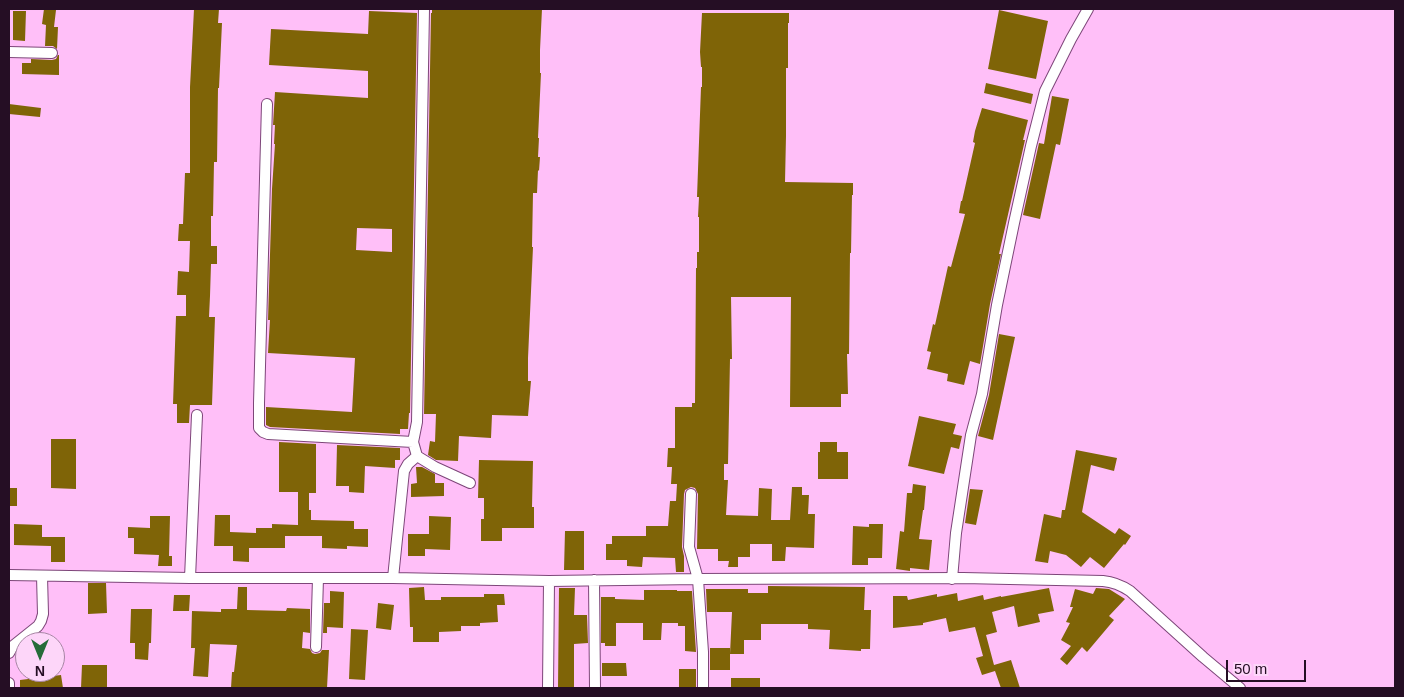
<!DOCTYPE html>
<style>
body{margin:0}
#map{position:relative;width:1404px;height:697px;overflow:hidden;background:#ffbff8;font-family:Arial,sans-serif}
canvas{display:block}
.frame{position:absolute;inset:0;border:10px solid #250e24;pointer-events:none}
.north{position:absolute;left:15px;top:632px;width:50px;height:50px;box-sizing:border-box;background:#fdd6f9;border:1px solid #a786a4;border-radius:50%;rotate:180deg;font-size:14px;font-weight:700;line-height:20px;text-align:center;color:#250e24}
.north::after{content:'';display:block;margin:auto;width:18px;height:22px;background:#256c39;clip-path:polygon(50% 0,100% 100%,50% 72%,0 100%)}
.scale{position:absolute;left:1226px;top:660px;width:80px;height:22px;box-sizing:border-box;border:2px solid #250e24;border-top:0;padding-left:6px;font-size:15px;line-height:18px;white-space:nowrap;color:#250e24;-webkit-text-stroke:4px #fdd6f9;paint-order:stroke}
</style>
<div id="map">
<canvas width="1404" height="697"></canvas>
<div class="frame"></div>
<div class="north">N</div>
<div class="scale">50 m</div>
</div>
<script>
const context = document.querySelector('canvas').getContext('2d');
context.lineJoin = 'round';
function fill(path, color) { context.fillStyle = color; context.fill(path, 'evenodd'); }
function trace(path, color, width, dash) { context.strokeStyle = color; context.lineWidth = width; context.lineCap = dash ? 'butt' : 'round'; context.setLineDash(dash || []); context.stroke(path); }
const building = new Path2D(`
 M44 9 56 10 54 27H58L57 49 53 46H45L46 25 42 24Z
 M194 9H219L218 23H222L219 88H218L217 162H214L213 216H211V246H217V264H211L210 296 209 317H215L212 405H190L189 423H177V404H173L176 316H186V295H177L178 271 189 272 190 241H178L179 224H183L185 173H190V87Z
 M432 9H542L540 50V73H541L538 138H539L538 157H540L539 171 538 170 537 193H533L532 247H533L528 358V381H531L528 416 492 415 491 438 459 436 458 461 436 460 428 455 430 441 435 442 436 414H424L431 13H432Z
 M999 10 1048 21 1036 79 988 69Z
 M13 11H26L25 41 13 40Z
 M369 11 417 13 410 413H409L408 429H400V434L270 427 266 425V407L352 412 355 358 268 353 270 320H268L272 189 275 144H274L275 125H273L275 92 368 98V71L269 65 271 29 368 34ZM357 228 392 229V252L356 250Z
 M702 13H789V23H788V68H786V136L785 182 853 183V195H852L851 253H850L849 354H847L848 394H841V407H790L791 297H731L732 359H730L728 464H724V480H728L726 515 758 516 759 488 772 489 771 520H790L792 487H802V495H809L808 514H815L814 548 786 547 785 561H772V544H750V557H738V567H728L729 561H718V549H697L698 494 695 488 691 487 685 490 684 494 682 547 684 556V572H676L675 558 643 557 642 567 627 566V560H606V544H612V536H646V526H668L670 501H676L677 484H671L672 467H667L668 448H675V407H692V403H695L696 268H697V252H699V217H698L699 197H697L701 87H702V67H701L700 52Z
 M58 55H59V75L22 74V63H31V59L52 60 56 59Z
 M986 83 1033 94 1031 104 984 93Z
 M1052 96 1069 99 1060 145 1056 144 1040 219 1023 215 1039 143 1044 144Z
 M9 104 41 108 40 117 9 114Z
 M982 108 1028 120 1023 140H1025L999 254H1001L990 304 980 364 970 361 964 385 947 381 948 374 927 369 931 352 927 351 933 324 935 325 948 266 951 267 965 214 959 213 961 201H962L975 143 973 142 975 131Z
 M999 334 1015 337 993 440 978 436 989 395Z
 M919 416 956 424 953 434 962 436 959 449 951 447 944 474 908 466Z
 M51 439H76V489L51 488Z
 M279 442 316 444V493H309V510H311V520L354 521V529H368V547L347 546V549L322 548V536H285V548H249V562L233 561V546H214L215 515H230V532L256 533V528H272V524L298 525V492H279Z
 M820 442H837V452H848V479H818V452H820Z
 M337 445 400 448V460H395V468L365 466 364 493 349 492V486H336Z
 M1076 450 1117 458 1114 471 1091 465 1082 512 1115 534 1119 528 1131 536 1125 545 1124 544 1104 568 1090 557 1081 567 1066 555 1050 551 1048 563 1035 561 1044 514 1061 518 1062 510H1065Z
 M479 460 533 461 532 507H534V528H502V541H481V519H484V498H478Z
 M416 467H422L435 474V483H444V496L411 497V484L417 483Z
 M913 484 926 486 924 510H923L919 539 932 540 929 570 910 568V571L896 569 900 531 904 532 907 493H912Z
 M9 488H17V506H9Z
 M970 489 983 490 976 525 965 523Z
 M150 516H170L169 556H172V566H158L159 555 134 554V538H128V527L150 528Z
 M429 516 451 517 450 550 425 549V556H408V534H429Z
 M14 524 42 525V537H65V562H51V546L14 545Z
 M869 524H883L882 558H868V565H852L853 526 869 527Z
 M565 531H584V570H564Z
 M88 583H106L107 613 88 614Z
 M768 586 865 587 864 610H871L870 649H861V651L829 649 830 630 808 629V624H761V640H744V654H730L732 612H707L706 589H748V593H768Z
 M238 587H247V610L286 611 287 608 310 609V633L303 632 302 648 310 649 312 653 315 654 320 653 322 650H329L327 688H231L232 672H234L237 645 210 644 208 677 193 676 195 648H191L192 611 221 612V609H237Z
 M424 587 425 600H441V597H484V594H504L505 605H497L498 622 480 623V626H461V631L439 632V642H413V627H410L409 588Z
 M559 588H575L574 615H587L588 643 574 644V687H558Z
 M1049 588 1054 611 1038 614 1040 622 1018 627 1014 606 992 612 997 632 986 635 994 665 1011 660 1020 688H1001L995 671 982 675 976 658 983 656 975 627 949 632 946 618 923 623V625L893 628V596H907L908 600 937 594V597L957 593 958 601 983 595 984 600 1001 596V597Z
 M1096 588 1109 589 1125 599 1109 616 1114 620 1087 652 1082 647 1067 665 1060 659 1071 646 1061 640 1070 623 1066 622 1073 607H1070L1075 589 1093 594Z
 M644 590H677V591H692L696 652 685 651V626H678V623H662L661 640H643V623H616V646H605V643H601V597H615V599L644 600Z
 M330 591 344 592 343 628 327 627V633H323L324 603H330Z
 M174 595H190L189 611H173Z
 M378 603 394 605 391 630 376 628Z
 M131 609H152L151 643H149L148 660 135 659V643H130Z
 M351 629 368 630 365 680 349 679Z
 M710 648H730V670H710Z
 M602 663H626L627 676H602Z
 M82 665H107V688H81Z
 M679 669H696V688H679Z
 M61 675 63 688H20V680Z
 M731 678H760V688H731Z`);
const minor = new Path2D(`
 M9 52 52 53
 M267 104 259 403V428L263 432 268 434 413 442
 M417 456 435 467 470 483
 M691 494 689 547 698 579 703 652V688
 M9 575 190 578H393L549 581 698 579 963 578 1103 581C1114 582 1121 585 1130 591L1203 657 1240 688
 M190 578 197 415
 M393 578 404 471 408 464 417 456 413 442 417 422 424 9
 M952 579 956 533 971 435 982 394 997 305 1014 223 1031 146 1045 91 1071 39 1088 9
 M594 580 595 688
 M316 647 318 578
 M9 653 13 646 38 626 41 621 43 614 42 576
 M9 683V688
 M548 688 549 581`);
fill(building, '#7f6407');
trace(minor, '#7d4679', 12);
trace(minor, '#fff', 10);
</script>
